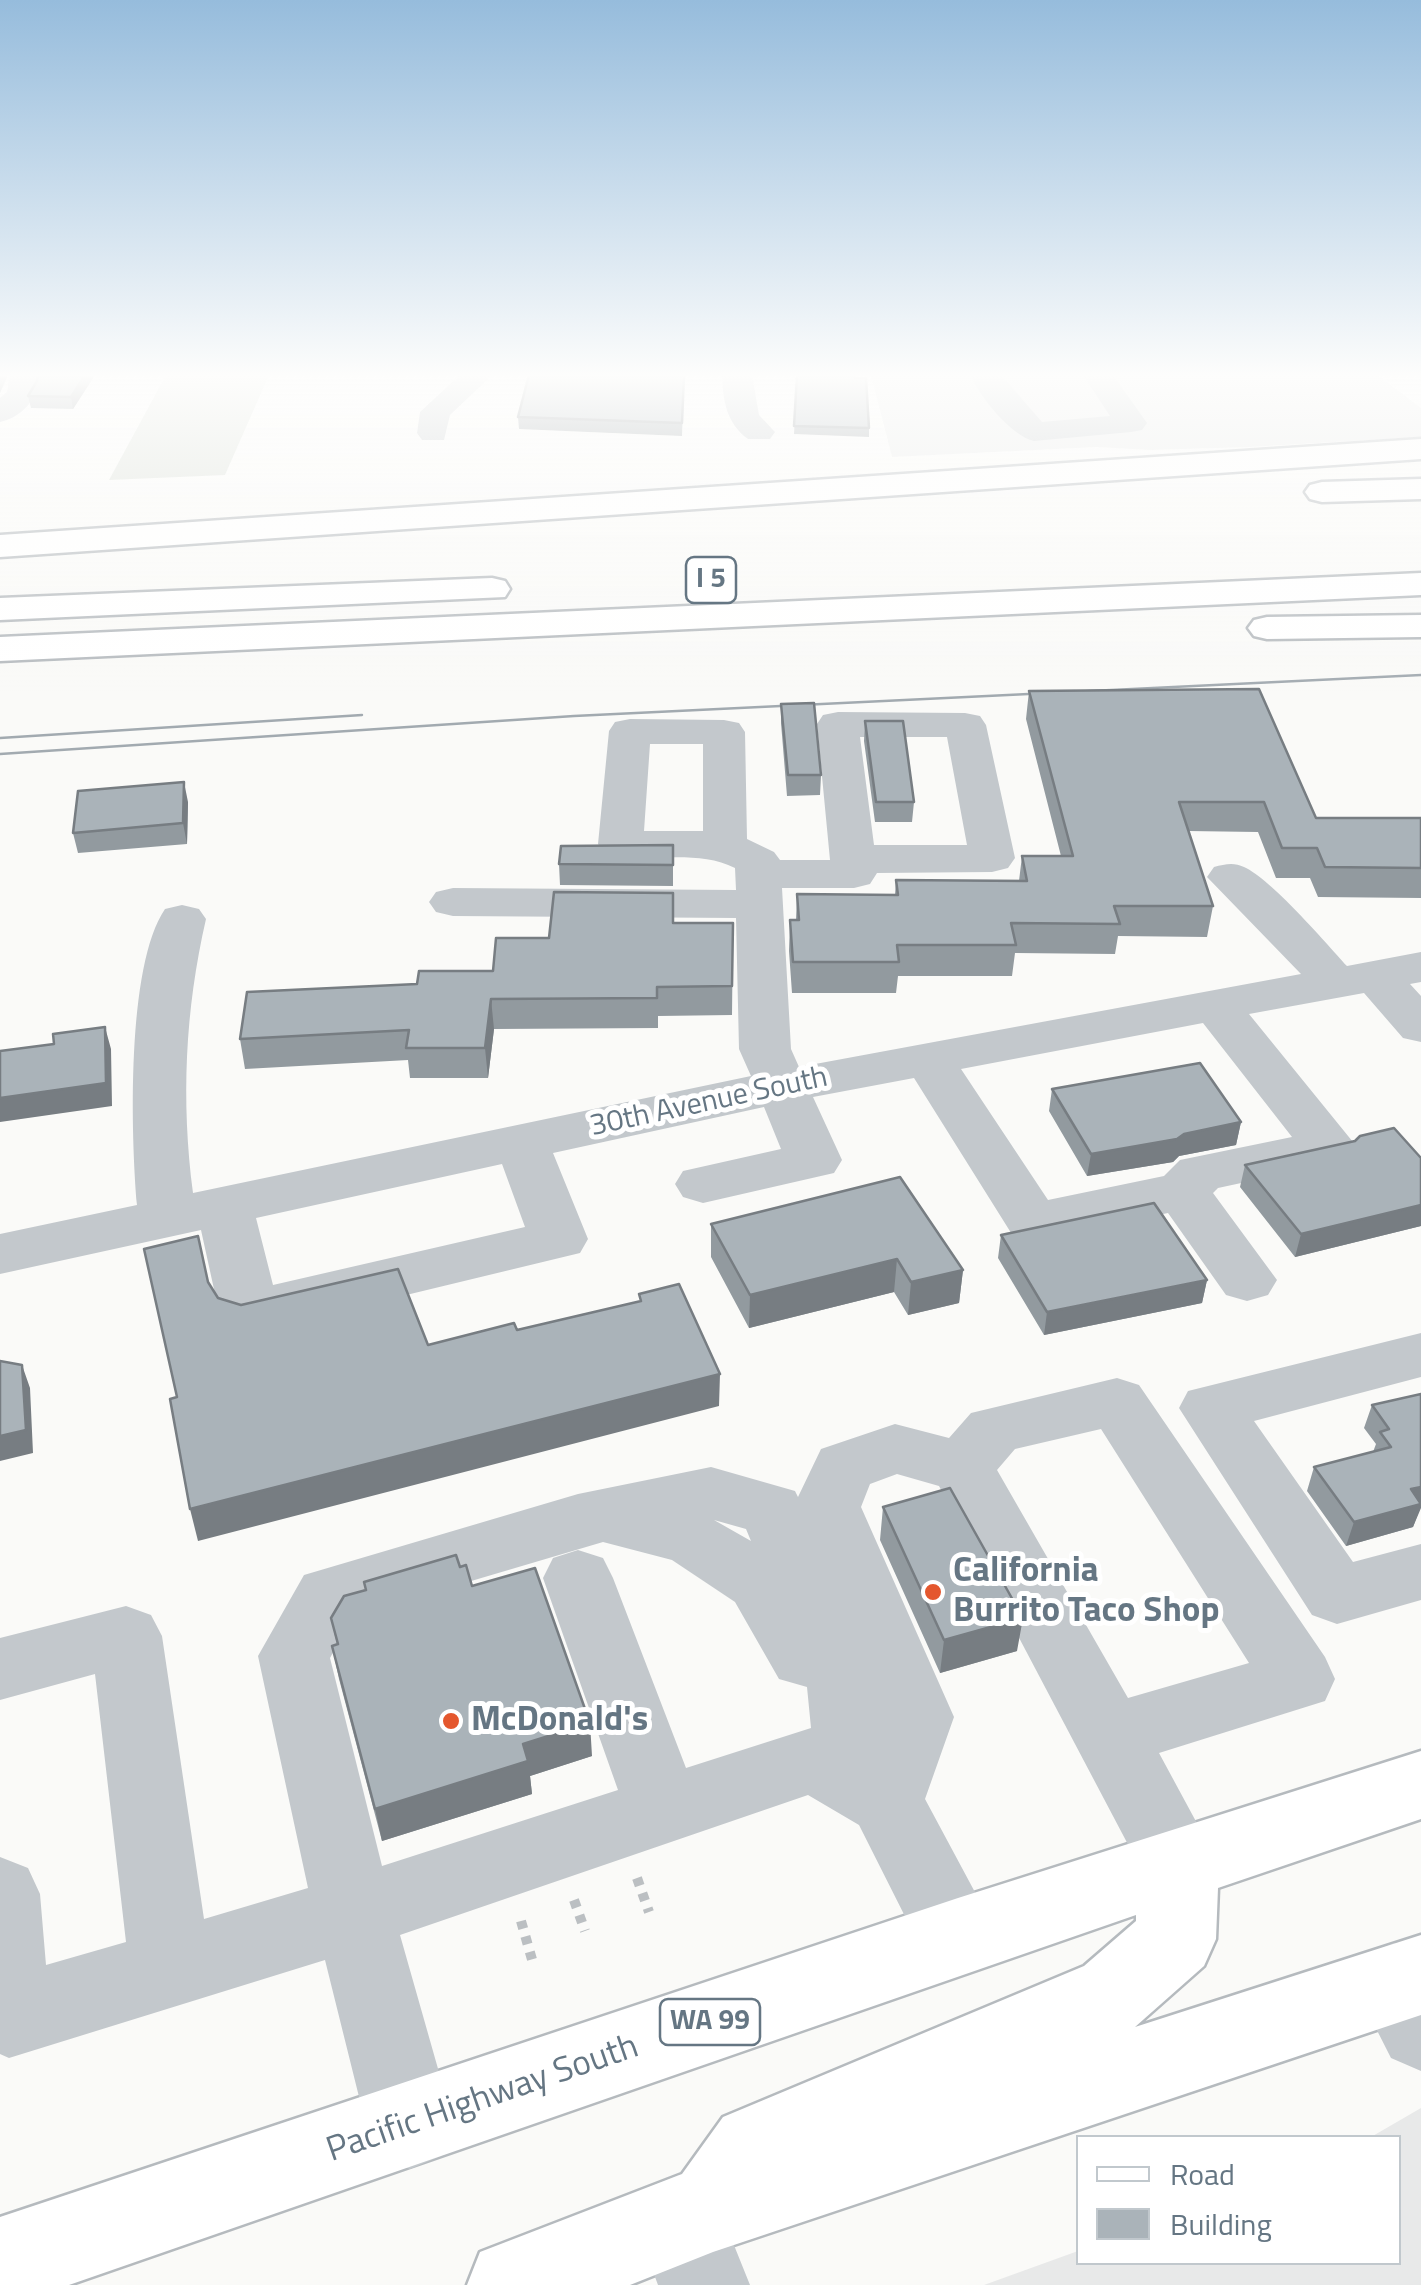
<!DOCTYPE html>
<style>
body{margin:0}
#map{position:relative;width:1421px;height:2285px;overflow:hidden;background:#fafaf8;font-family:"Titillium Web",sans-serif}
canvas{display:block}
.legend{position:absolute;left:1076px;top:2135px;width:325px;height:130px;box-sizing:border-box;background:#fff;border:2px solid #c1c8cd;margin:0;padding:12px 18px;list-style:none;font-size:30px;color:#657683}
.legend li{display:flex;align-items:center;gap:20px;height:50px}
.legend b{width:50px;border:2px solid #c1c8cd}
</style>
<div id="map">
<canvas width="1421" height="2285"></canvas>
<ul class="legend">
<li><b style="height:12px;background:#fff"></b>Road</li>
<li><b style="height:28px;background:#aab3b9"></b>Building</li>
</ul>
</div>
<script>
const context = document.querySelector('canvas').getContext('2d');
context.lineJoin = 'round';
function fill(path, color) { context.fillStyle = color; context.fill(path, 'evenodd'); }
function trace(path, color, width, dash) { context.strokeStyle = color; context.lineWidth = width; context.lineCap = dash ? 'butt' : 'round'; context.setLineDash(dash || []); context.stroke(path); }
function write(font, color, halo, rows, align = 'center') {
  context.font = font + ' "Titillium Web",sans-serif'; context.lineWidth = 10; context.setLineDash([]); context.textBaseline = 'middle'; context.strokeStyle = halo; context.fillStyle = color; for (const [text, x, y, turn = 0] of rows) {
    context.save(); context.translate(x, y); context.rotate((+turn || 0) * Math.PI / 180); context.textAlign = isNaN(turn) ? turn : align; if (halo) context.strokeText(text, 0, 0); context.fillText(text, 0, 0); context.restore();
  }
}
const built = new Path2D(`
 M871 375H1377L1421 408V437L1249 447 1150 450 1097 447 892 457Z
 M1421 2108V2285H984L1078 2251V2262H1398V2138L1371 2137Z`);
const green = new Path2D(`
 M166 375H269L225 475 109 480Z`);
const path = new Path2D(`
 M637 1878 649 1912
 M574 1900 585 1931
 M521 1921 533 1963`);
const minor = new Path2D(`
 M10 375H40C37 398 25 416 0 422V398L7 392Z
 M460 375H492L450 415 444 440H422L417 433 420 412Z
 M722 375H752L759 415 775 432 770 439H748C726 423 723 400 722 375Z
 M971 375H1001L1042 422 1110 416 1083 375H1113L1147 423 1142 430 1131 432 1034 441C1012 436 979 397 971 375Z
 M838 712 965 713 980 716 986 725 1015 858 1008 868 992 872 877 873 870 884 854 888H782L791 1049 799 1067 1301 974 1207 877 1214 867C1225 864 1234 862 1244 867 1271 879 1325 942 1347 966L1421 952V982L1410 984 1421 996V1042L1403 1038 1364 993 1249 1014 1357 1147 1348 1160 1218 1188 1213 1193 1277 1280 1268 1295 1247 1301 1226 1295 1168 1213 1033 1241 1013 1236 914 1078 813 1097 842 1160 834 1173 703 1203 683 1197 675 1184 683 1171 781 1149 764 1107 553 1153 588 1239 580 1253 249 1333 228 1327 219 1312 201 1230 0 1274V1234L137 1205C131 1135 126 966 165 909L182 905 199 909 206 919C185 1010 181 1101 193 1193L751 1076 739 1049 736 918 453 916 436 912 429 902 436 892 453 888 736 890 735 868C696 848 648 864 605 854L598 844 609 731 615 722 630 719 724 720 739 723 745 732 747 839 774 852 780 860H830L817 724 823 715ZM860 737H947L967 845H874ZM650 744H703V831H644ZM1203 1023 1292 1137 1180 1160 1164 1176 1048 1200 961 1069ZM502 1164 525 1227 273 1285 256 1218Z
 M1421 1333V1377L1254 1421 1353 1562 1421 1544V1600L1337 1624 1312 1615 1179 1408 1188 1391Z
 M1117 1378 1139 1385 1325 1657 1335 1679 1325 1701 1159 1753 1219 1864 1208 1890 1180 1900 1152 1890 939 1486 897 1474 870 1484 861 1507 954 1717 925 1799 999 1937 987 1964 958 1976 929 1964 859 1825 808 1795 400 1935 454 2125 441 2156 410 2169 379 2156 366 2125 325 1960 9 2058 0 2054V1857L28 1868 40 1894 46 1965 126 1942 95 1674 0 1700V1638L126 1606 151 1615 162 1636 204 1919 308 1888 258 1656 304 1575 578 1494 711 1467 795 1491 798 1497 821 1449 895 1424 949 1438 971 1413ZM1101 1429 1249 1663 1128 1698 997 1470 1015 1449ZM714 1520 746 1529 751 1541ZM603 1542 672 1560 735 1602 779 1679 807 1687 811 1728 686 1768 613 1578 603 1558 578 1550 553 1558 543 1578 618 1790 382 1866 330 1658 353 1616Z
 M1394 1943 1421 1954V2071L1391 2058 1353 1983 1365 1955Z
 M679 2175 711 2188 750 2285H658L634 2220 647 2188Z`);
const major = new Path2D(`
 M1421 1751V1819L1218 1888 1216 1939 1204 1966 1135 2027 1421 1935V2015L713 2252 630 2285H467L480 2252 682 2174 723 2117 1084 1966 1136 1921V1915L69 2285H0V2217L958 1898Z`);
const highway = new Path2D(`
 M1421 439V459L0 557V535Z
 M1421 479V499L1322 502 1310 499 1305 492 1310 485 1322 482Z
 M1421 573V595L0 661V637Z
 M492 578 505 581 510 589 505 597 0 620V598Z
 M1421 615V637L1267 639 1254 636 1248 628 1254 620 1267 617Z`);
const tram = new Path2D(`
 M0 738 362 715
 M0 754 574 716 1421 675`);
const wall = new Path2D(`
 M38 375H95L73 409 31 408 28 396 37 381Z
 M684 375 682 436 519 429 518 417Z
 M797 375 869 428V437L794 434Z
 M1029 691 1316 818H1421V898L1318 897 1310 878H1276L1258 832 1188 831 1213 906 1207 937 1118 936 1115 954 1015 953 1012 976H898L896 993H792L789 951 790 920H796L797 894 895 895 896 880 1019 881 1022 856H1061L1026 719Z
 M781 704 821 775 820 795 787 796 781 723Z
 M865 721 914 802 912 822H875L864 741Z
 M188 802 187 844 78 853 73 833Z
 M673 845V886L560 885 559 864Z
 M674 923H733L732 1015 658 1016V1028L494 1029 488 1078H410L408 1060 245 1069 240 1039 417 984 493 971 549 938Z
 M1052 1089 1241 1122 1236 1145 1179 1156 1173 1162 1087 1176 1049 1111Z
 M1421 1158V1226L1295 1257 1240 1187 1245 1165Z
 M711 1224 963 1270 959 1303 908 1315 894 1292 749 1328 711 1257Z
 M1001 1235 1207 1280 1202 1303 1044 1335 998 1258Z
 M1421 1394 1420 1508 1413 1527 1346 1546 1307 1491 1314 1467 1373 1452 1376 1444 1364 1428 1372 1405Z
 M883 1507 1017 1651 940 1673 880 1540Z
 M460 1567 592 1756 530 1776 532 1794 382 1841 339 1679 332 1646 337 1645 331 1618Z`);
const shadedWall = new Path2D(`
 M1 375H8L0 393V376Z
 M85 375H95L73 409 71 397Z
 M184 782 188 802 187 844 183 823Z
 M491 999 494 1029 488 1078 485 1048Z
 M105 1027 111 1049 112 1106 0 1122V1098Z
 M1241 1122 1236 1145 1179 1156 1173 1162 1087 1176 1091 1154Z
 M1421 1205V1226L1295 1257 1301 1234Z
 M897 1259 894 1292 749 1328 750 1295Z
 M963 1270 959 1303 908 1315 911 1282Z
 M1207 1280 1202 1303 1044 1335 1047 1312Z
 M22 1365 30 1388 33 1453 0 1461V1436Z
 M720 1374 719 1406 198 1541 190 1509Z
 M1421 1487V1508L1413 1527 1346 1546 1354 1522 1411 1489Z
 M1023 1618 1017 1651 940 1673 944 1640Z
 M590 1723 592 1756 530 1776 532 1794 382 1841 375 1809 523 1744Z`);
const building = new Path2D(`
 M38 375H85L71 397 28 396 37 381Z
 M529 375H684L682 423 518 417Z
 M797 375H855V378H866L869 428 794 426Z
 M1259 689 1316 818H1421V868L1325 867 1317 848H1282L1264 802H1179L1213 906H1114L1120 924 1011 923 1016 945H897L899 962H793L790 920H799L797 894 898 895 896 880 1027 881 1022 856H1073L1029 691Z
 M814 703 821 775H788L781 704Z
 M865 721H903L914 802H876Z
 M184 782 183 823 73 833 78 791Z
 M673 845V865L559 864 561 846Z
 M554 892 673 893V923H733L732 986 657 987V998L491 999 485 1048H406L409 1030 240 1039 247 992 417 984 419 971H493L496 938H549Z
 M105 1027 106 1083 0 1098V1051L54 1044 53 1034Z
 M1200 1063 1241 1122 1184 1134 1177 1139 1091 1154 1052 1089Z
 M1394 1128 1421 1158V1205L1301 1234 1245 1165 1355 1141 1360 1136Z
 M900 1177 963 1270 911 1282 897 1259 750 1295 711 1224Z
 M1154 1203 1207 1280 1047 1312 1001 1235Z
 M198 1236 208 1282 218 1298 241 1305 398 1269 428 1345 514 1323 517 1330 641 1301 639 1294 679 1284 720 1374 190 1509 170 1399 177 1397 144 1249Z
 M0 1361 22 1365 26 1430 0 1436Z
 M1421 1394V1487L1411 1489 1421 1504 1354 1522 1314 1467 1391 1447 1380 1432 1389 1429 1372 1405Z
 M950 1488 1023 1618 944 1640 883 1507Z
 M456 1555 460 1567 466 1565 472 1586 535 1568 590 1723 523 1744 528 1761 375 1809 332 1646 338 1644 331 1618 344 1596 366 1590 364 1582Z`);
const markers = [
 [933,1592,10,"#e4572e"],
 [451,1721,10,"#e4572e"]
];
const shields = [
 [711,580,50],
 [710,2022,100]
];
const shieldNames = [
 ["I 5",711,580],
 ["WA 99",710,2022]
];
const streetNames = [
 ["30th Avenue South",709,1103,-12]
];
const nearPoinames = [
 ["California",953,1572],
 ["Burrito Taco Shop",953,1612],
 ["McDonald's",471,1721]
];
const nearStreetnames = [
 ["Pacific Highway South",483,2100,-19]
];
fill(built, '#e8e9e9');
fill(green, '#dadfd7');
trace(major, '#b5babe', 5);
trace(highway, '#b4b9bd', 5);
trace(path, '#bbbfc2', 10, [8, 8]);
fill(minor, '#c3c8cc');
fill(major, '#fff');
fill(highway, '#fff');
trace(tram, '#a2aab0', 2.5);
fill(wall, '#929a9f');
fill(shadedWall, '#777d82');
fill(building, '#aab3b9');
trace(building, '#777d82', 2.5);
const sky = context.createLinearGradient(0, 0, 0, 695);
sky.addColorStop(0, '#96bcdc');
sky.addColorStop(0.54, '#fdfdfc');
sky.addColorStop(1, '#fdfdfc00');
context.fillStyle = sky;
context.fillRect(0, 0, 1421, 695);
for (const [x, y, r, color] of markers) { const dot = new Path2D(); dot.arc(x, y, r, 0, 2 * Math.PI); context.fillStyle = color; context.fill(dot); trace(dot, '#fff', 4); }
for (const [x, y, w] of shields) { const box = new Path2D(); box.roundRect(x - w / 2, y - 23, w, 46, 8); context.fillStyle = '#fff'; context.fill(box); trace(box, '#657683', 2.5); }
write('bold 28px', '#657683', null, shieldNames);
write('30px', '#657683', '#fff', streetNames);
write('bold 35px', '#657683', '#fff', nearPoinames, 'left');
write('35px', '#657683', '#fff', nearStreetnames);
</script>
